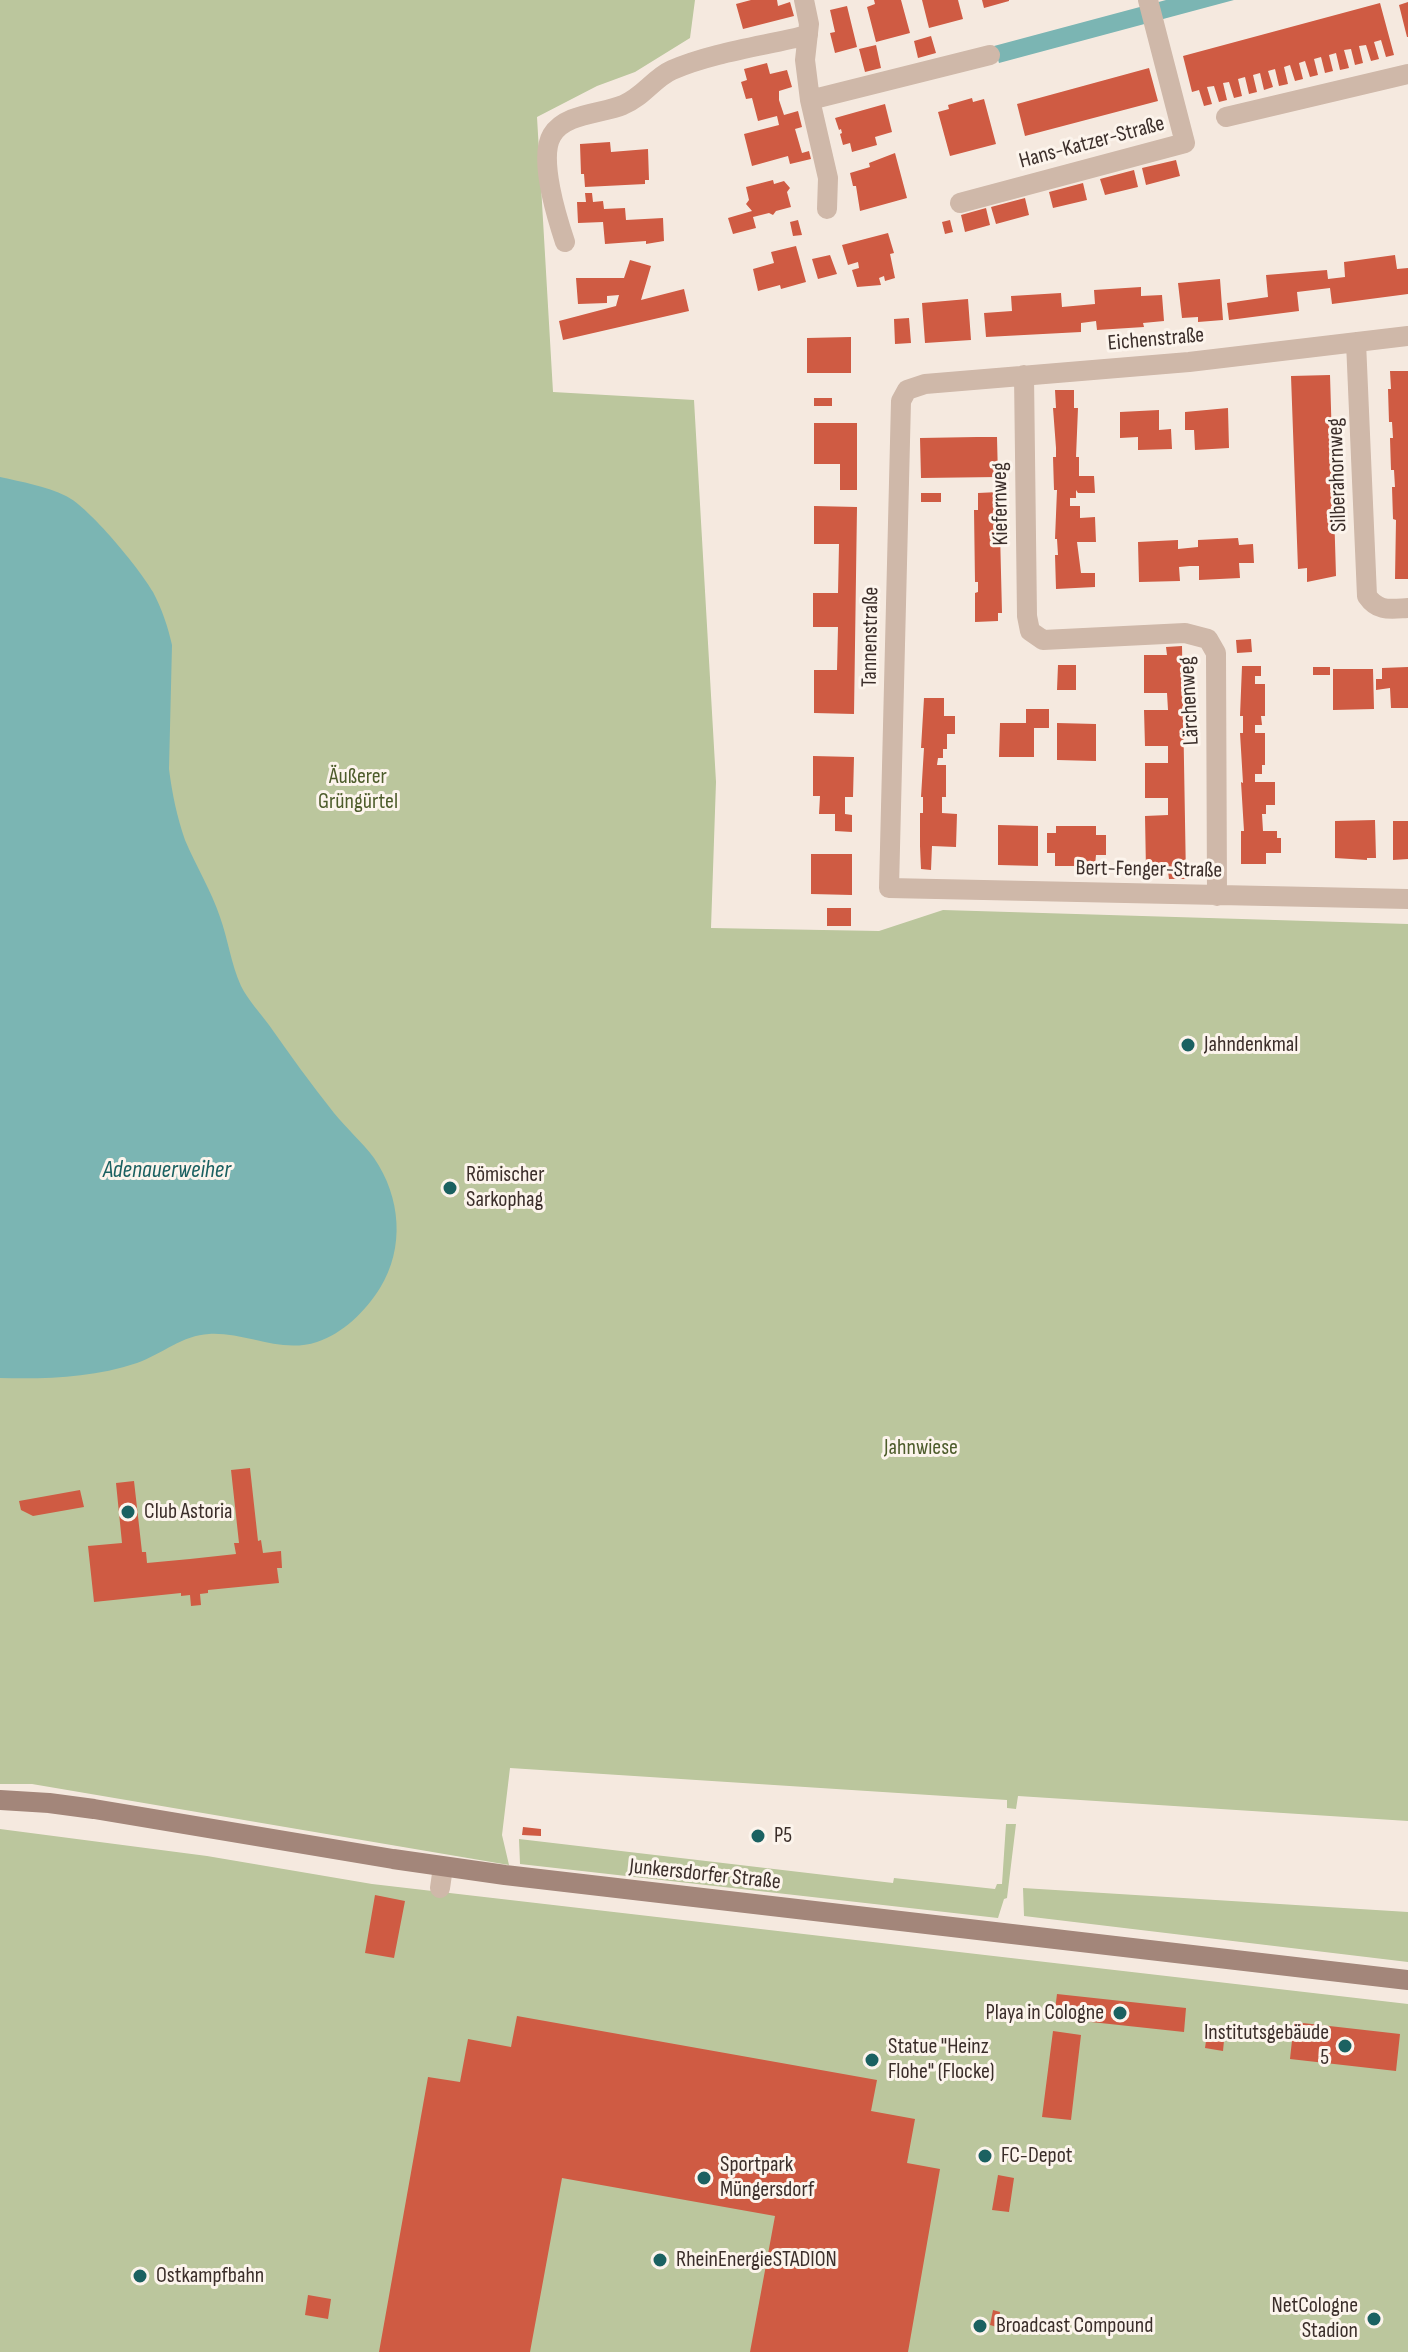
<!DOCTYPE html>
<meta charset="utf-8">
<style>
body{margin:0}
canvas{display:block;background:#f5e9df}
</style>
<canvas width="1408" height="2352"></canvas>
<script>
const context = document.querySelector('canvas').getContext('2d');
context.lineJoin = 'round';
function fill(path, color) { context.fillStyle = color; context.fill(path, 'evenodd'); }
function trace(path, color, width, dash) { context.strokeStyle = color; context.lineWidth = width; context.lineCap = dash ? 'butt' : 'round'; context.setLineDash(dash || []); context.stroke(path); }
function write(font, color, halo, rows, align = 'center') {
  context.font = font + ' "Sofia Sans Condensed",sans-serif'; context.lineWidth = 6; context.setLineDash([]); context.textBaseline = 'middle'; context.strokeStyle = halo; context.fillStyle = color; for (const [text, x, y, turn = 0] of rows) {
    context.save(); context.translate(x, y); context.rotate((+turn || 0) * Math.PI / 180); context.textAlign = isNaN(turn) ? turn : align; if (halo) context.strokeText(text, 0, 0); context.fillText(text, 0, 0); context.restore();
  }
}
const green = new Path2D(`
 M0 0H695L690 38 635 72 597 86 537 117 553 392 694 400 716 782 711 928 879 931 943 910 1408 924V1821L1018 1796 1016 1809 1007 1808V1800L510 1768 502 1835 509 1865 32 1784H0Z
 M1006 1824H1016L1007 1898 1004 1899 998 1918 520 1864 519 1839 893 1883 894 1878 995 1889 997 1884H1002Z
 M0 1829 207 1856 372 1884 1408 2004V2352H0Z
 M1023 1888 1408 1912V1962L1024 1916Z`);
const water = new Path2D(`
 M1166 0H1234L999 63 994 46Z
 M0 477C22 482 46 486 66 496 89 507 140 569 153 592 162 609 168 627 172 645L169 769C172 793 177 817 185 840 196 866 211 890 220 917 228 939 231 964 241 986 248 1000 260 1013 269 1025 290 1055 311 1084 334 1113 346 1128 362 1142 374 1158 401 1197 405 1248 380 1288 366 1311 342 1334 317 1342 280 1354 246 1332 209 1334 183 1335 162 1354 137 1363 92 1378 47 1379 0 1378Z`);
const building = new Path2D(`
 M751 0H777L778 6 790 2 794 16 743 29 736 4Z
 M874 0H901L910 33 876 42 867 7 875 4Z
 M922 0H958L963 19 929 28Z
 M982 0H1009V1L984 8Z
 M1408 2V37H1407L1399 5Z
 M1380 3 1394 55 1386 57 1381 40 1374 42 1379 59 1371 61 1366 45 1359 46 1363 63 1355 65 1351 49 1344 50 1349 68 1340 70 1336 53 1329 55 1333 71 1325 73 1321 57 1314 59 1318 75 1310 77 1305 61 1299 63 1303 79 1295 81 1290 65 1284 67 1288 84 1279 86 1275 69 1268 71 1273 87 1264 90 1260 73 1253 75 1257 92 1249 94 1245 77 1238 79 1242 96 1234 98 1229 82 1223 83 1227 100 1219 102 1214 86 1207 87 1212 104 1204 106 1199 90 1192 92 1183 56Z
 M847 6 857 47 835 53 830 33 835 32 830 10Z
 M931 36 936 53 918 58 914 41Z
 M876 45 881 68 865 72 859 49Z
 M767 63 770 74 787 70 792 87 779 91V100L784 115 798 111 802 127 795 129 802 153 809 151 811 159 790 164 788 156 752 166 744 134 779 125 777 116 758 121 752 98 746 99 741 82 747 80 744 69Z
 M1149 68 1158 101 1025 136 1017 104Z
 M972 98 973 102 984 99 996 144 950 156 938 112 949 109 948 105Z
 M885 104 892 132 875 137 877 145 852 152 850 143 843 145 840 134 842 133 841 129 839 130 835 118Z
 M610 142 611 152 648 149 649 180H645V184L585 187 584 174H581L580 144Z
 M895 153 907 198 860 211 856 186H853L850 173 870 167 869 163Z
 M1176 160 1180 176 1146 185 1142 168Z
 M1134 170 1138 187 1105 195 1100 179Z
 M773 180 774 184 784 181 790 188 787 192 791 207 776 211 773 215 769 213 753 217 756 228 733 234 728 218 752 211 746 204 749 200 746 187Z
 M1083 183 1087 200 1053 208 1049 192Z
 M585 193H592L593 202 603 201 604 209 625 208 626 220 663 218 664 241 646 244V241L605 244 603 222 578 223 577 202H586Z
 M1025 198 1029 215 996 224 991 207Z
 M986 208 990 225 965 232 961 215Z
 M798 220 802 235 793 236 790 222Z
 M950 220 953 232 945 234 942 222Z
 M888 233 894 253 890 254 895 278 885 281 884 276 879 278 881 285 857 287 852 270 859 268 858 262 848 265 842 245Z
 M796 246 806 282 781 289 780 285 758 291 753 269 774 263 771 252Z
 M830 255 837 274 818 279 812 259Z
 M1395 255 1397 269 1408 268V294L1332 304 1330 288 1297 292 1299 311 1229 320 1227 303 1268 297 1266 275 1327 270 1328 279 1345 277 1344 262Z
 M630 260 651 266 641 300 684 289 689 311 563 340 559 321 616 306 619 295 607 296V303L578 304 576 278H624Z
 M1220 279 1223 320 1198 322V317L1182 318 1178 283Z
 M1141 287V296L1162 295 1164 321 1143 323 1144 327 1097 330 1096 321 1081 323V332L986 337 984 313 1012 311 1011 296 1061 293 1062 307 1095 304 1094 290Z
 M968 299 971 340 925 343 922 303Z
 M909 318 911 343 895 344 894 319Z
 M851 337V373H807V338Z
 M1390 371H1408V579H1395L1396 520 1393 519 1392 487H1395L1394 470H1391L1390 438H1393L1392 422H1389L1388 389H1391Z
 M1330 375 1336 576 1307 582V568L1298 569 1291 376Z
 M1055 390H1074V408H1078L1076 457H1079V476H1094L1095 493H1078L1076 490V498H1070V506H1080V518L1095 517 1096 542H1077L1081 573H1095V587L1056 589 1055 555H1058L1057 539H1055L1057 490H1054L1053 457H1056V448L1053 408H1056Z
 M814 398H832V406H814Z
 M1228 408 1229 448 1195 450 1194 430H1185V412Z
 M1159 410V430L1171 429 1172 449 1138 450V437L1120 438V412Z
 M814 423H857V490H840V464H814Z
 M977 437H997L998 477 921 478 920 438Z
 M999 492 1002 613H998V621L975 622V593L978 592V582H975L974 510H978V493Z
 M921 493H941V502H921Z
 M814 506 857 507 854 714 814 713V670H837L838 627H813V593H838L839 544H814Z
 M1238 538 1239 545 1253 544 1254 563H1239L1240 578 1199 580V566H1190L1179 567 1180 581 1139 582 1138 542 1178 540V549L1198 547V540Z
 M1251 639 1252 652 1237 653 1236 640Z
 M1182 646 1186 879H1169L1168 871H1146L1145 816 1168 815V798H1145V763H1168V746H1145L1144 710H1168L1167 693H1144V655H1167L1166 647Z
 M1058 665H1076V690H1057Z
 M1242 666H1261V676H1255V684H1265V716H1261L1262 725H1255V733H1265V765H1262V774H1255V782H1275V805H1266V814H1262L1263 831H1277V838H1281V853H1266V864H1241V831H1244L1241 782 1243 783 1240 733H1243V716H1240Z
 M1313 667H1330V675H1313Z
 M1408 667V708H1391L1390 688 1376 690V679H1382V668Z
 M1333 669H1373L1374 709 1333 710Z
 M924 698H944V716H955V734H947V749H943V758H938L937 765H946V797H942V813L957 814 956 847 932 846 931 870 921 869 920 846V813H923V797H921L924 748H921Z
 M1026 709H1049V728H1034V757H999L1000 723H1026Z
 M1057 723 1096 724V761L1057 760Z
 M813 756 854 757 853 797H845V814L852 815V832L835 831V814H819L820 796H813Z
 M1375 820 1376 858H1367V860L1335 858V821Z
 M1393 821H1408V859L1393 860Z
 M998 825 1038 826V866L998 865Z
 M1056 826H1096V835H1106V855H1096L1095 866H1055V853H1047V833H1056Z
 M811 854H852V895L811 894Z
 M827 908H851V926H827Z
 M250 1468 258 1541 261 1540 263 1553 281 1551 282 1568H277L279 1583 208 1590V1593L200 1594 201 1605 191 1606 190 1595 181 1596V1593L94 1602 88 1546 122 1543 116 1483 134 1481 142 1552H146L147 1563 190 1559 236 1554 234 1543H239L231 1470Z
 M80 1490 84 1507 33 1516 21 1510 19 1501Z
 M523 1827 541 1829V1836L522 1835Z
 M375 1895 405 1901 394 1958 365 1953Z
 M1057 1994 1186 2008 1184 2032 1054 2018Z
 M517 2016 877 2080 871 2111 915 2119 907 2163 940 2169 908 2352H750L775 2216 562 2178 530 2352H379L428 2077 460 2082 468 2039 511 2047Z
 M1294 2022 1400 2034 1396 2071 1290 2059Z
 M1208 2027 1225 2030 1223 2051 1205 2048Z
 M1053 2031 1081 2035 1071 2120 1042 2117Z
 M980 2150 991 2152 990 2162 979 2161Z
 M998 2175 1014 2178 1009 2212 992 2210Z
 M308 2295 331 2299 328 2319 305 2315Z
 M993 2310 1000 2312 997 2327 990 2325Z`);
const street = new Path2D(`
 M804 0 809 24 805 60 810 100 828 178 827 209
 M810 100 990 55
 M1226 117 1408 74
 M960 203 1185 143 1148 0
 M565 242C557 218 538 158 552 135 565 113 602 114 623 105 643 97 654 78 672 70 714 52 764 46 808 35
 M1408 336 1189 362 925 384 907 390 901 401 889 888 1408 899
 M1356 342 1367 596C1378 612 1390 609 1408 608
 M1024 375 1027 616 1030 631 1043 640 1185 633 1208 639 1216 653 1217 896
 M440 1888 443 1867`);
const secondary = new Path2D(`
 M0 1800 49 1803 94 1809 393 1859 505 1875 1408 1980`);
const markers = [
 [1188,1045,8,"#1b6161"],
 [450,1188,8,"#1b6161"],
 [128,1512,8,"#1b6161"],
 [758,1836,8,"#1b6161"],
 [1120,2013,8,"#1b6161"],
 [1345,2046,8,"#1b6161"],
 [872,2060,8,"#1b6161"],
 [985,2156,8,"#1b6161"],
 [704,2178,8,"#1b6161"],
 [660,2260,8,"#1b6161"],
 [140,2276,8,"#1b6161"],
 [1374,2319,8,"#1b6161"],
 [980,2326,8,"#1b6161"]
];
const streetNames = [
 ["Hans-Katzer-Straße",1092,143,-15],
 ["Eichenstraße",1156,340,-5],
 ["Silberahornweg",1338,475,-92],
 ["Kiefernweg",1001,504,-91],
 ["Tannenstraße",871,637,-89],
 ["Lärchenweg",1190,701,-93],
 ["Bert-Fenger-Straße",1149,870,1],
 ["Junkersdorfer Straße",705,1875,6]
];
const parkNames = [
 ["Äußerer",358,777],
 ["Grüngürtel",358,802],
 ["Jahnwiese",921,1448]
];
const poiNames = [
 ["Jahndenkmal",1204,1045],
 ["Römischer",466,1175],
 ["Sarkophag",466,1200],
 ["Club Astoria",144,1512],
 ["P5",774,1836],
 ["Playa in Cologne",1104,2013,"right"],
 ["Institutsgebäude",1329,2033,"right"],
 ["5",1329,2058,"right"],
 ["Statue \"Heinz",888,2047],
 ["Flohe\" (Flocke)",888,2072],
 ["FC-Depot",1001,2156],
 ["Sportpark",720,2165],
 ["Müngersdorf",720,2190],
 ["RheinEnergieSTADION",676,2260],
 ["Ostkampfbahn",156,2276],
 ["NetCologne",1358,2306,"right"],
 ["Stadion",1358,2331,"right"],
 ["Broadcast Compound",996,2326]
];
const waterNames = [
 ["Adenauerweiher",167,1171]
];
fill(green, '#bbc69d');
fill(water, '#7bb5b3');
fill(building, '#cf5b43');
trace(street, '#cfb8a9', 20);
trace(secondary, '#a3867a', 20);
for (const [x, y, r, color] of markers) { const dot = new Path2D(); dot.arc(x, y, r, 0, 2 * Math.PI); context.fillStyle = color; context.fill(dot); trace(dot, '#fcf4ec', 3); }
write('22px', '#3b2e2a', '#fcf4ec', streetNames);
write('22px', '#4d5c2b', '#fcf4ec', parkNames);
write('22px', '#3b2e2a', '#fcf4ec', poiNames, 'left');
write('italic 24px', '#1b6161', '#fcf4ec', waterNames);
</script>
